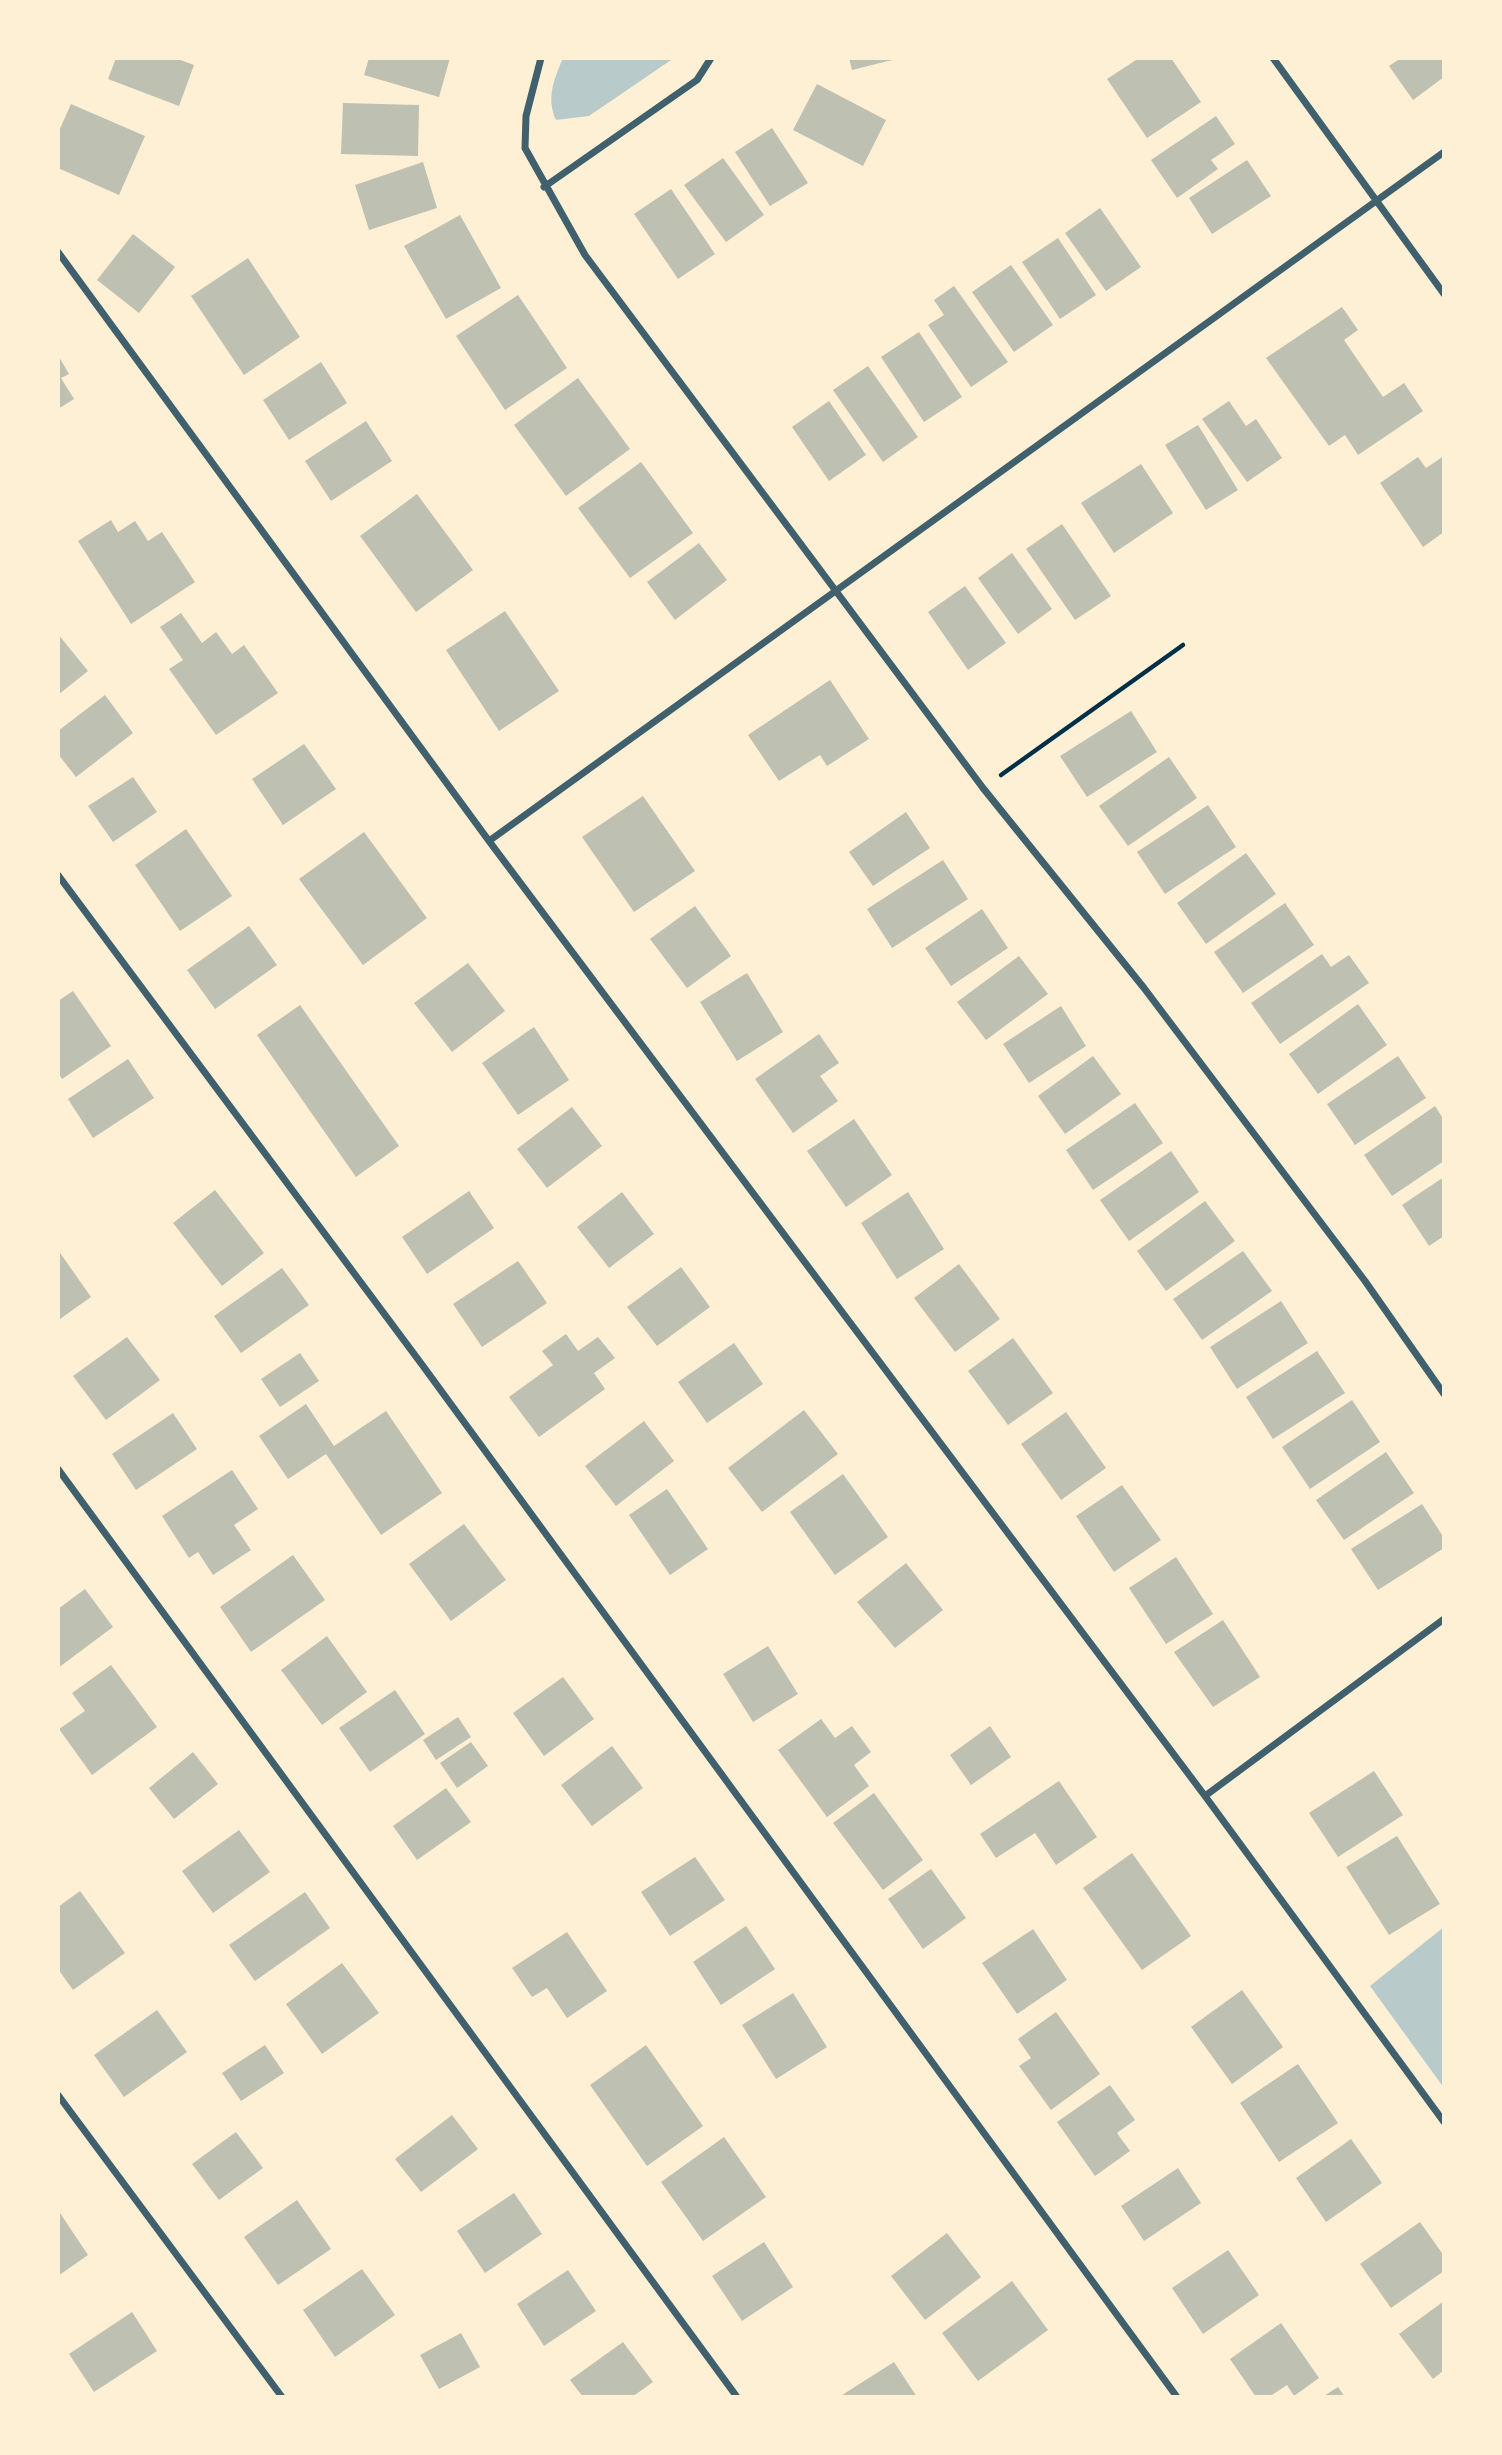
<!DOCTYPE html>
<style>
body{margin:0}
#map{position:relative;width:1502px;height:2455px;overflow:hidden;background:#fdf0d5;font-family:"Work Sans",sans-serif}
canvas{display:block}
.frame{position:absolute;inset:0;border:60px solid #fdf0d5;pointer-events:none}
</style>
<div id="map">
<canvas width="1502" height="2455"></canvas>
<div class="frame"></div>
</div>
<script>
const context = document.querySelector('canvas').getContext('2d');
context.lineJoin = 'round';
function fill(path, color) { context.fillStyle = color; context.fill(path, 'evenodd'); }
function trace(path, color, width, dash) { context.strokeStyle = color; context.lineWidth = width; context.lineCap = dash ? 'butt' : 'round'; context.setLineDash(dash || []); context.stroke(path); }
const green = new Path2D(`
 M563 58H674L589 116 556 120C546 98 554 79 563 58Z
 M1444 1927V2088L1370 1986Z`);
const building = new Path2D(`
 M116 58H175L194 65 179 106 108 79Z
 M369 58H450L439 97 364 75Z
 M849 58H896V59L852 70Z
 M1139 58H1171L1201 102 1147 138 1107 79Z
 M1401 58H1444V77L1413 100 1389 66Z
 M817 84 886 120 863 166 793 130Z
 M343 103 419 105 418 156 341 154Z
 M71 104 145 136 119 195 58 168V133Z
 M1216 116 1235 144 1211 160 1218 169 1177 198 1151 160Z
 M772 128 808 183 770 206 735 152Z
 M723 158 764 215 726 242 684 185Z
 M1247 160 1271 196 1212 234 1189 198Z
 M423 162 437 208 369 230 355 185Z
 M671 189 715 254 678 279 634 214Z
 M1100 208 1141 267 1106 291 1065 233Z
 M460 215 501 288 446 319 404 246Z
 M133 234 175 267 139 313 97 280Z
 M1058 238 1096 295 1060 319 1022 262Z
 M248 258 300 337 244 375 191 296Z
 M1011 265 1053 325 1014 352 972 292Z
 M954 286 1008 362 971 387 928 325 944 315 934 300Z
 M518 295 567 368 505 410 456 336Z
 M1342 307 1358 330 1344 340 1383 397 1404 383 1423 411 1358 455 1345 435 1329 446 1266 358Z
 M919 332 962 397 924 422 881 357Z
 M58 355 69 374 61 378 74 399 58 409Z
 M321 362 347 403 289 440 263 400Z
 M868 366 918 437 883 462 833 390Z
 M578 378 630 449 566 496 514 425Z
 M829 401 866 455 829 481 792 427Z
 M1229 401 1246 426 1256 419 1282 458 1247 482 1202 419Z
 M366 421 392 461 331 501 305 461Z
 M1198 425 1238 490 1206 510 1165 445Z
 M1444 456V532L1423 547 1380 483 1418 457 1426 468Z
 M641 462 693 533 630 578 578 508Z
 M1141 464 1173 513 1114 553 1081 503Z
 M417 494 473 570 416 612 360 536Z
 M111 520 118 532 135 521 148 541 162 532 195 582 131 624 78 541Z
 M1062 524 1111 596 1075 620 1026 549Z
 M699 543 727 580 675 620 647 582Z
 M1012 553 1052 609 1018 634 978 578Z
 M965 586 1006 643 968 670 928 612Z
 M505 611 559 691 499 731 446 650Z
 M181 613 202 643 216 632 232 654 244 645 278 693 216 735 169 669 183 660 160 627Z
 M58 634 88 671 58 695Z
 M830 680 869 739 827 766 820 755 779 781 748 735Z
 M105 695 133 733 76 777 58 754V731Z
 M1131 711 1157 752 1087 797 1060 756Z
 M304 744 336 789 283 825 252 779Z
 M1169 757 1197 798 1128 846 1099 806Z
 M133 777 157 812 113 842 88 806Z
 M643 796 695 871 634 912 582 837Z
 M1208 805 1236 847 1165 894 1137 852Z
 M906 812 930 848 873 886 849 852Z
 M186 829 232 896 180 931 135 865Z
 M364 832 427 918 363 965 299 879Z
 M1246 853 1276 894 1206 944 1177 903Z
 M943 860 968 899 892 948 867 909Z
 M1285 903 1314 945 1243 993 1214 952Z
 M695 906 731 956 687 988 650 939Z
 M982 909 1008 948 951 986 925 948Z
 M249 926 277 965 215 1009 187 970Z
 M1322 954 1331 967 1349 955 1369 983 1280 1044 1251 1003Z
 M1019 956 1048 994 986 1040 957 1002Z
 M468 963 505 1011 452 1052 414 1003Z
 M747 973 783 1032 737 1061 700 1002Z
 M73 991 111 1046 62 1079 58 1072V1001Z
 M1358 1004 1387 1045 1318 1094 1289 1054Z
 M300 1005 399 1146 356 1177 257 1035Z
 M1061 1006 1086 1046 1029 1083 1003 1044Z
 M534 1027 569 1080 518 1115 482 1063Z
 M819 1034 839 1063 820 1076 838 1101 793 1133 755 1079Z
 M1093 1056 1121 1094 1065 1134 1038 1096Z
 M1398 1056 1426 1098 1355 1145 1327 1104Z
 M128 1059 154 1098 93 1138 68 1099Z
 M1135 1103 1163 1143 1093 1190 1066 1150Z
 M1435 1106 1444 1120V1161L1392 1196 1364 1155Z
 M572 1107 602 1146 547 1188 517 1149Z
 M854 1119 892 1175 846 1207 807 1151Z
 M1171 1151 1199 1192 1129 1241 1100 1200Z
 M1444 1177V1236L1429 1246 1402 1205Z
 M215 1190 264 1253 222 1286 173 1223Z
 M469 1191 494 1228 427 1274 402 1237Z
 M622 1192 654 1234 609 1268 577 1227Z
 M908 1192 944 1249 897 1279 861 1223Z
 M1205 1201 1235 1241 1166 1291 1137 1251Z
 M58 1250 91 1297 60 1319 58 1316Z
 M1243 1251 1272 1291 1202 1340 1173 1299Z
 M518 1261 547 1303 482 1347 453 1304Z
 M959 1264 1000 1319 955 1352 914 1298Z
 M681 1267 710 1307 657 1346 627 1307Z
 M282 1268 309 1305 241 1353 214 1316Z
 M1281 1301 1308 1343 1237 1389 1210 1347Z
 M566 1334 578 1351 598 1337 615 1358 594 1373 605 1389 539 1437 509 1397 553 1365 542 1351Z
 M127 1337 160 1380 106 1420 73 1376Z
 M1013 1338 1053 1393 1008 1425 968 1371Z
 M734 1343 763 1384 707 1423 678 1382Z
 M1317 1351 1345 1393 1273 1439 1246 1397Z
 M300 1353 319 1381 280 1407 261 1379Z
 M1352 1400 1380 1442 1310 1489 1282 1447Z
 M306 1404 334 1446 386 1411 442 1493 381 1535 326 1454 288 1479 259 1436Z
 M804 1410 838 1454 762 1512 728 1468Z
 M1066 1412 1106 1468 1061 1500 1021 1444Z
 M173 1413 197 1449 136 1490 112 1454Z
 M644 1421 674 1461 616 1506 585 1466Z
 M1386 1452 1414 1493 1344 1540 1316 1500Z
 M232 1470 258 1509 234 1525 251 1550 213 1575 198 1552 189 1558 162 1516Z
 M843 1474 888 1537 835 1575 790 1512Z
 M1122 1485 1161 1540 1114 1572 1076 1516Z
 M667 1489 708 1549 670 1575 629 1515Z
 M1422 1504 1444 1538V1548L1378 1590 1351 1549Z
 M464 1524 506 1580 451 1621 409 1564Z
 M293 1555 325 1600 251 1652 220 1607Z
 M1176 1557 1213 1614 1166 1644 1129 1588Z
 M906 1563 943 1610 895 1648 857 1602Z
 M85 1589 113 1627 58 1668V1609Z
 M1223 1620 1260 1677 1213 1707 1174 1652Z
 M327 1636 367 1692 322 1725 281 1670Z
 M768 1646 798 1694 753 1722 723 1674Z
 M111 1665 157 1727 92 1775 59 1729 85 1711 72 1693Z
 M563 1677 594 1719 544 1756 513 1713Z
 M395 1690 425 1734 370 1772 339 1728Z
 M458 1717 471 1737 436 1760 423 1740Z
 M821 1719 835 1738 852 1726 871 1752 854 1765 869 1786 827 1817 778 1750Z
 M990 1726 1011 1757 971 1785 950 1755Z
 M471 1742 488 1766 457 1788 440 1763Z
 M612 1746 643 1788 592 1826 561 1785Z
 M193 1752 218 1784 174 1819 149 1788Z
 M1374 1771 1403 1815 1338 1857 1309 1813Z
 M1059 1781 1097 1837 1056 1865 1035 1833 996 1858 980 1834Z
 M446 1788 471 1822 417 1860 393 1826Z
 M874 1793 923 1860 883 1890 833 1823Z
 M239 1830 270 1872 213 1913 182 1871Z
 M1397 1836 1440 1904 1389 1935 1346 1867Z
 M1132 1853 1191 1936 1142 1970 1083 1888Z
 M695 1857 725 1900 670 1936 641 1892Z
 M931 1869 966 1918 923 1949 888 1899Z
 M80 1891 125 1953 73 1990 58 1969V1907Z
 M305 1892 330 1928 255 1981 229 1945Z
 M746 1926 775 1969 721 2005 693 1962Z
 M1033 1929 1067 1980 1017 2014 982 1963Z
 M567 1932 607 1991 567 2018 547 1988 532 1997 512 1968Z
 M342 1963 379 2013 322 2054 286 2004Z
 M1242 1990 1283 2047 1232 2084 1191 2027Z
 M793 1993 827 2047 776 2079 742 2025Z
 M157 2010 187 2052 124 2097 94 2055Z
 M1056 2012 1100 2074 1051 2110 1019 2066 1031 2058 1018 2039Z
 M265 2045 284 2073 241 2101 222 2073Z
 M646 2045 703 2126 647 2166 590 2085Z
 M1298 2064 1338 2123 1279 2162 1240 2103Z
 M1110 2085 1135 2120 1117 2133 1130 2151 1095 2176 1057 2122Z
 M452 2115 478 2149 421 2192 395 2159Z
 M236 2132 263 2168 219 2200 192 2164Z
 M724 2137 766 2197 703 2241 661 2182Z
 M1351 2139 1382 2183 1326 2222 1296 2178Z
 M1178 2168 1201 2203 1144 2241 1121 2206Z
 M514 2193 542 2234 485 2273 457 2231Z
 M297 2200 331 2249 278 2285 244 2237Z
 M58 2210 88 2255 58 2276Z
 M1420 2222 1444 2256V2271L1391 2308 1360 2264Z
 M947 2233 981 2277 925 2320 891 2276Z
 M764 2242 793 2287 742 2321 712 2276Z
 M1228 2250 1259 2295 1203 2334 1172 2288Z
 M362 2269 395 2315 335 2357 303 2310Z
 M568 2270 596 2311 544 2346 517 2304Z
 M1012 2281 1048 2330 978 2381 942 2333Z
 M1444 2301V2370L1433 2379 1399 2334Z
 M132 2312 157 2351 94 2392 69 2354Z
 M1281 2323 1319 2378 1294 2396 1287 2385 1269 2397H1256L1230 2359Z
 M461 2333 480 2367 439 2389 420 2355Z
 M623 2342 653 2382 632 2397H583L570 2380Z
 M894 2362 917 2397H839Z
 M1338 2387 1345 2397H1322Z`);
const path = new Path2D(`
 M1001 775 1183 645`);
const minor = new Path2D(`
 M541 58 526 116 525 148 585 255 983 788 1144 988 1365 1281 1444 1394
 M1273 58 1444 294
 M544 187 697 80 711 58
 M58 252 489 841 1205 1796 1444 2122
 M489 841 1444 152
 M58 875 423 1366 1177 2397
 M58 1469 737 2397
 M1205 1796 1444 1619
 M58 2095 282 2397`);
fill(green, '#b9caca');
fill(building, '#bec0b2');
trace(path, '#003049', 4.5);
trace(minor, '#3f606c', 7);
</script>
